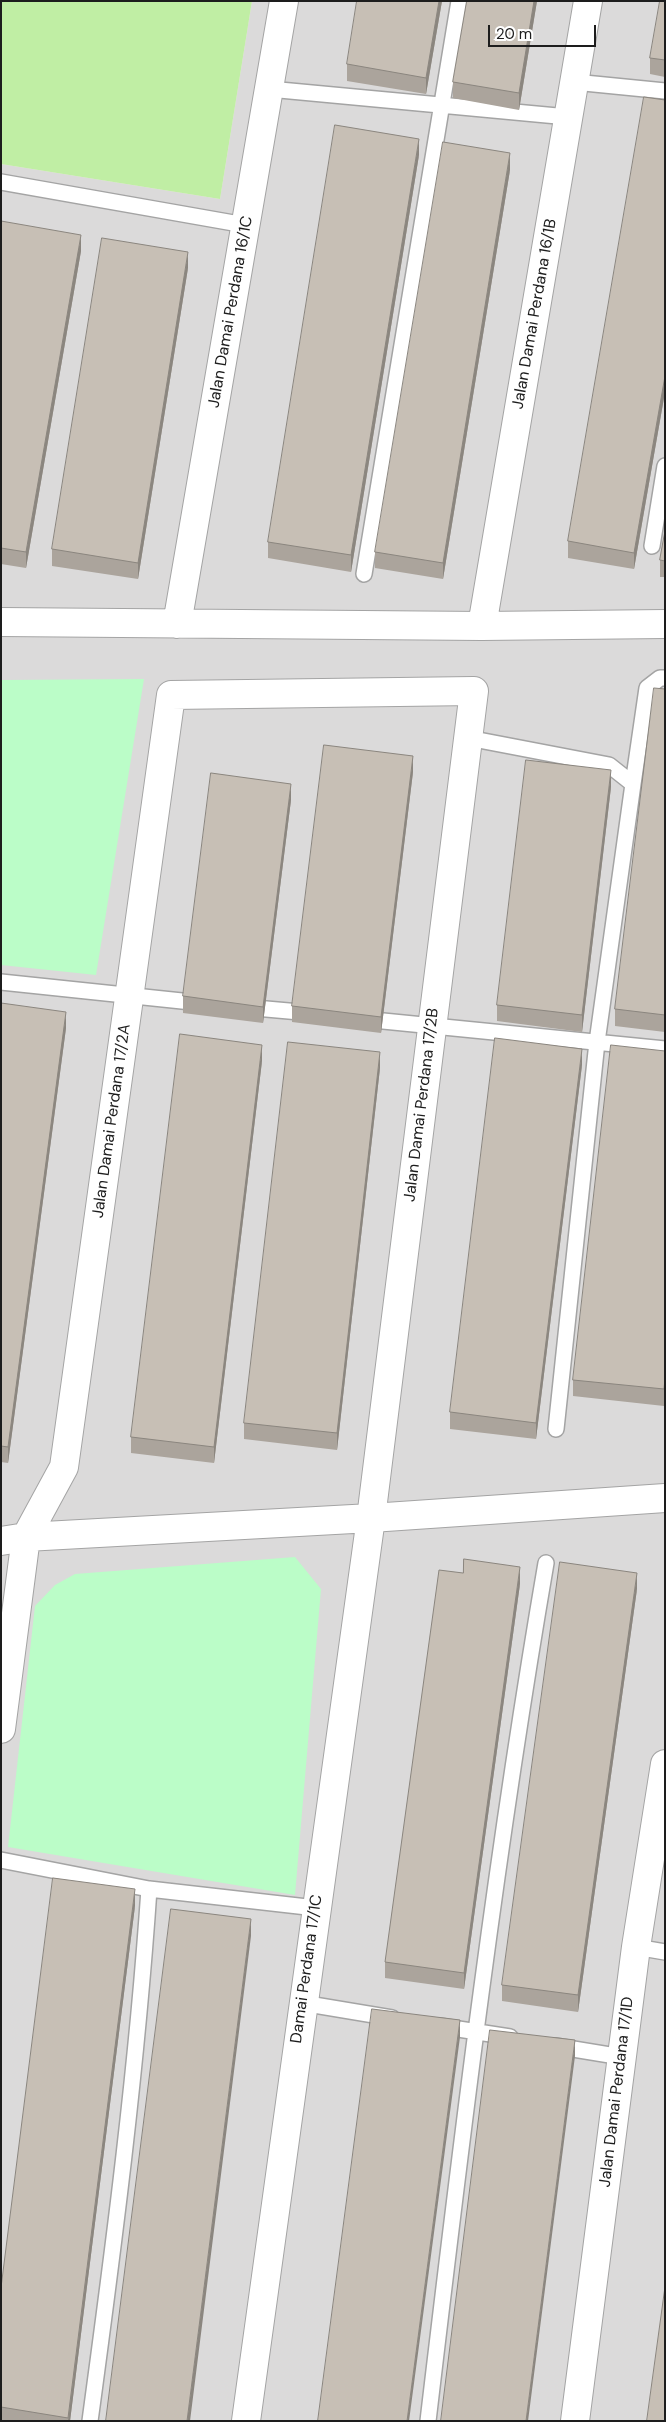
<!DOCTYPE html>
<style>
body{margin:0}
#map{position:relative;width:666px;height:2422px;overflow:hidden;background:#efece2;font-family:"DM Sans",sans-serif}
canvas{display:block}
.frame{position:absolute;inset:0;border:2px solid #1d1d1d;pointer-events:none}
.scale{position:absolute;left:488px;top:25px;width:108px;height:22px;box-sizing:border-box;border:2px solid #1d1d1d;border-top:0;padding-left:6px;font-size:15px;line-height:18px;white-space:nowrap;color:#1d1d1d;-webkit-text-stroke:4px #fff;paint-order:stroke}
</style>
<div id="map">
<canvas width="666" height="2422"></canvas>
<div class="frame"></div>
<div class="scale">20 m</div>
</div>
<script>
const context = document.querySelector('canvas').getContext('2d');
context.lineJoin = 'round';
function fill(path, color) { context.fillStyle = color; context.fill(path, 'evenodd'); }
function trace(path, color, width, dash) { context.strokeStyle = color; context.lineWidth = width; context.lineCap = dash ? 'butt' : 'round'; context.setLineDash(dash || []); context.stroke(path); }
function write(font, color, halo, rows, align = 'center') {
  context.font = font + ' "DM Sans",sans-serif'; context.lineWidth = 4; context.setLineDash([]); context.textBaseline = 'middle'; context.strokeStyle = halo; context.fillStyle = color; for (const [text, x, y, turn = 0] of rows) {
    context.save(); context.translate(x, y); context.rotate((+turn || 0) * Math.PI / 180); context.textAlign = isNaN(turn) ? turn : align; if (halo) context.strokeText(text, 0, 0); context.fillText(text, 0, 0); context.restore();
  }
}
const residential = new Path2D(`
 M252 1H665V2421H1V164L220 199Z`);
const grass = new Path2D(`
 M1 1H252L220 199 1 164Z`);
const park = new Path2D(`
 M144 679 96 975 1 965V680Z
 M295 1557 321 1589 295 1895 8 1847 35 1606 55 1585 75 1574Z`);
const service = new Path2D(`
 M574 82 665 91
 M269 89 568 117
 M1 182 245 225
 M652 546 665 466
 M364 574 459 1
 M468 738 609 765 633 784 597 1042 556 1429
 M633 784 647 688 660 678H665
 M1 982 201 1003
 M244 1007 311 1013
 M363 1019 665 1049
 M1 1860 149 1889 316 1908
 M636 1947 665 1952
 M302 2003 392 2018
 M439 2026 510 2037
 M555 2046 622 2057
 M90 2421C114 2244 137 2067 149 1889
 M428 2421C462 2134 497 1847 546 1563`);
const minor = new Path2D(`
 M1 622 482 626 665 624
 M177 624 284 1
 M482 626 588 1
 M1 1541 26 1537 371 1518 665 1498
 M1 1729 26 1537 64 1467 171 695 474 691 371 1518 246 2421
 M575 2421 636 1947 665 1764`);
const wall = new Path2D(`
 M442 1 426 94 347 81V64Z
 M467 1H537L519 110 453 98V82Z
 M665 1V77L650 74V58Z
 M665 100V392L634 569 568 558V541Z
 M419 155 351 572 268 558V542Z
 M510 170 443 579 375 568V552Z
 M1 221 81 251 26 568 1 564Z
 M188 268 138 579 52 566V549Z
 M665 531V577H660V560Z
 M665 689V1032L615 1026V1009Z
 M413 772 381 1033 292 1022V1006Z
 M611 787 582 1032 497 1021V1005Z
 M291 800 263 1023 183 1013V996Z
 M1 1003 66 1028 8 1463 1 1462Z
 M665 1051V1395L664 1406 573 1396V1380Z
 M262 1061 214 1463 131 1453V1437Z
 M582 1065 536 1439 450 1429V1412Z
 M380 1068 337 1450 244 1439V1423Z
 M520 1584 464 1989 385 1978V1962Z
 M637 1589 578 2012 502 2001V1985Z
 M135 1906 70 2421H1V2288Z`);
const shadedWall = new Path2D(`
 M439 1H442L426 94V78Z
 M534 1H537L519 110V93Z
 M419 139V155L351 572V555Z
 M510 153V170L443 579V563Z
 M81 235V251L26 568V552Z
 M188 252V268L138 579V563Z
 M665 376V392L634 569V553Z
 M413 756V772L381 1033V1017Z
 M611 770V787L582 1032V1015Z
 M291 784V800L263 1023V1007Z
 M66 1012V1028L8 1463V1447Z
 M262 1045V1061L214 1463V1447Z
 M582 1049V1065L536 1439V1423Z
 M380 1052V1068L337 1450V1433Z
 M665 1379V1395L664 1406V1389Z
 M520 1567V1584L464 1989V1973Z
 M637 1573V1589L578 2012V1995Z
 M135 1889V1906L70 2421H68Z
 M251 1919V1936L190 2421H187Z
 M460 2020V2037L409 2421H407Z
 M575 2040V2056L528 2421H526Z`);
const building = new Path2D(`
 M357 1H439L426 78 347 64Z
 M467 1H534L519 93 453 82Z
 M660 1H665V60L650 58Z
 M644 97 665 100V376L634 553 568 541Z
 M335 125 419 139 351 555 268 542Z
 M443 142 510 153 443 563 375 552Z
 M1 221 81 235 26 552 1 548Z
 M102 238 188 252 138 563 52 549Z
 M665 531V561L660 560Z
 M654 688 665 689V1015L615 1009Z
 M324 745 413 756 381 1017 292 1006Z
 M526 760 611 770 582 1015 497 1005Z
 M211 773 291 784 263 1007 183 996Z
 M1 1003 66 1012 8 1447 1 1446Z
 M180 1034 262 1045 214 1447 131 1437Z
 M495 1038 582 1049 536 1423 450 1412Z
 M288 1042 380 1052 337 1433 244 1423Z
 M611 1045 665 1051V1379L664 1389 573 1380Z
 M464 1559 520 1567 464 1973 385 1962 439 1570 463 1573Z
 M560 1562 637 1573 578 1995 502 1985Z
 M53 1878 135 1889 68 2418 1 2407V2288Z
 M171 1909 251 1919 187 2421H106Z
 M372 2009 460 2020 407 2421H318Z
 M490 2030 575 2040 526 2421H441Z
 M665 2287V2421H647Z`);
const streetNames = [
 ["Jalan Damai Perdana 16/1C",231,312,-80],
 ["Jalan Damai Perdana 16/1B",535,314,-80],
 ["Jalan Damai Perdana 17/2B",422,1105,-83],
 ["Jalan Damai Perdana 17/2A",112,1121,-82],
 ["Damai Perdana 17/1C",307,1969,-82],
 ["Jalan Damai Perdana 17/1D",617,2092,-83]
];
fill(residential, '#dbdada');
fill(grass, '#c0eea4');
fill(park, '#bbfdc8');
trace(service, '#a4a4a4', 18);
trace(minor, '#a4a4a4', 30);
trace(service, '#fff', 15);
trace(minor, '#fff', 28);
fill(wall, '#aba49c');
fill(shadedWall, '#8b867f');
fill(building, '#c7bfb5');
trace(building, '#8b867f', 1);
write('16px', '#1d1d1d', '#fff', streetNames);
</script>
